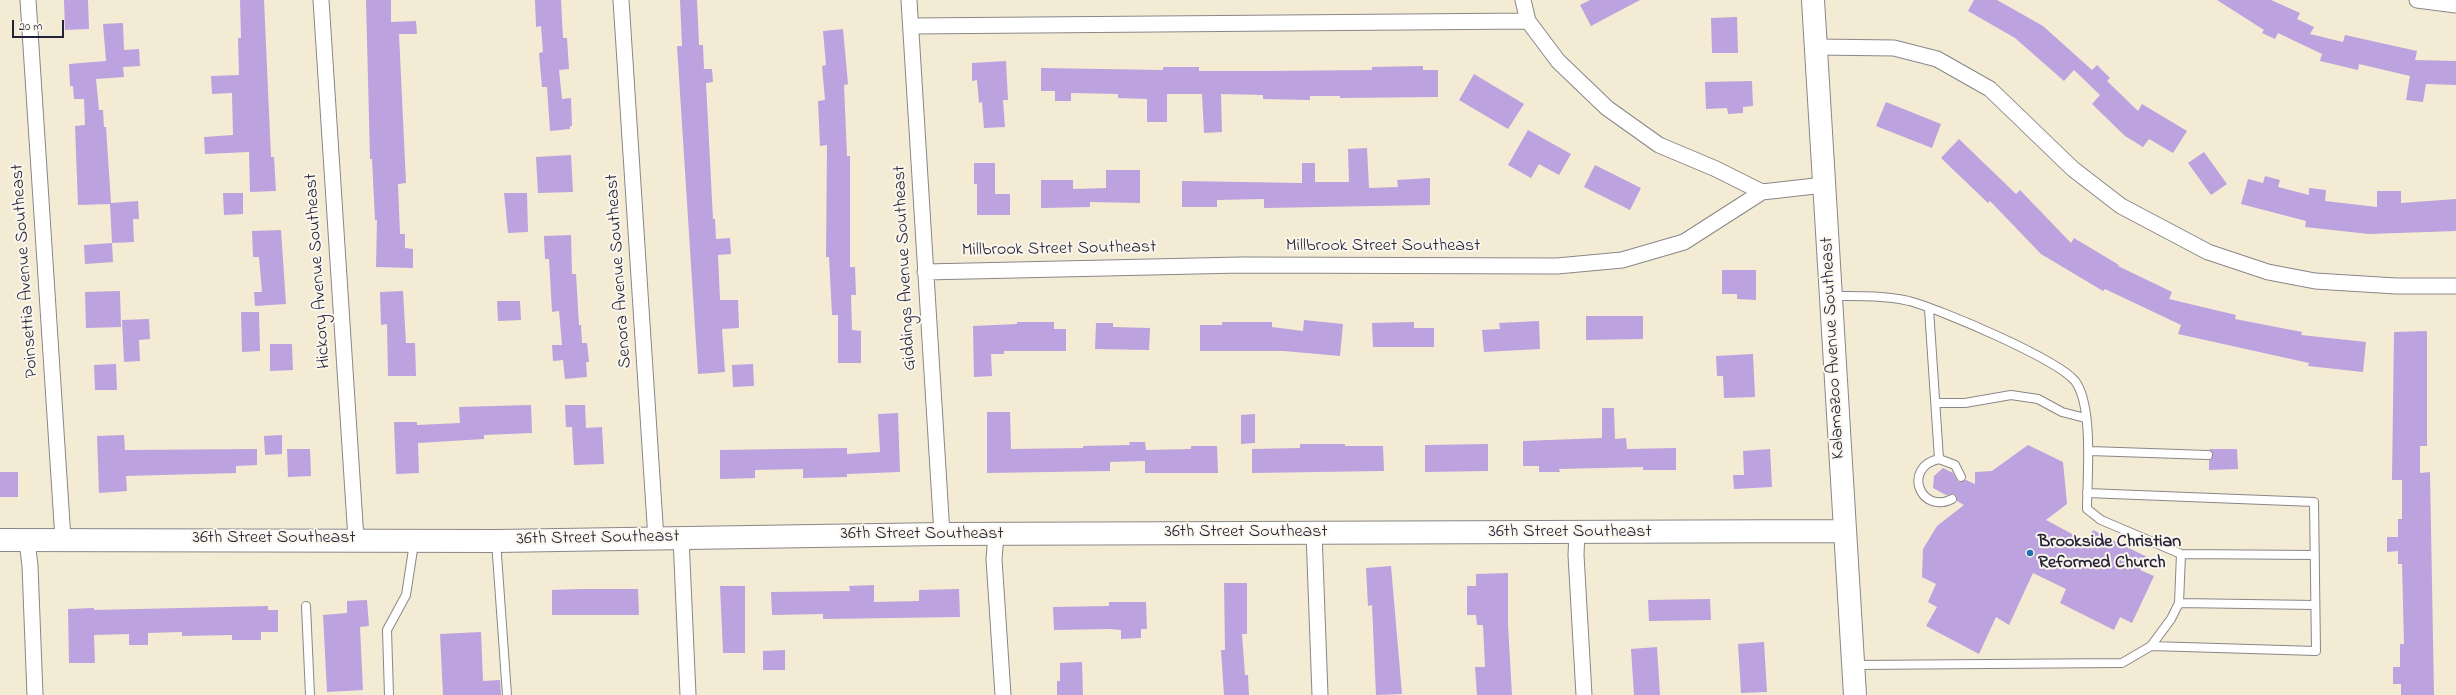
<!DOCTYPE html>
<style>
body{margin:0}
#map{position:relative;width:2456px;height:695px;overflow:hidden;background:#f4ebd4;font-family:"Indie Flower",sans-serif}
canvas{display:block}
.scale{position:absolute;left:12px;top:20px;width:52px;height:18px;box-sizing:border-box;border:2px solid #22223b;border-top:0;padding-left:5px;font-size:12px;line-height:14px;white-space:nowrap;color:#22223b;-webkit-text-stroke:3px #fbf7ec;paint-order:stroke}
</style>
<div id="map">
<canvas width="2456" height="695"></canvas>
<div class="scale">20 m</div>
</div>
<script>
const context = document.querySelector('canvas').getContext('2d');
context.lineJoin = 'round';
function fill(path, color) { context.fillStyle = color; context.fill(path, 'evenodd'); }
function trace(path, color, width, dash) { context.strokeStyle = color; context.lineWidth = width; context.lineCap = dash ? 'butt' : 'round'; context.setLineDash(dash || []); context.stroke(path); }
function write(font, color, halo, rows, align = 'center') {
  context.font = font + ' "Indie Flower",sans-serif'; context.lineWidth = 4; context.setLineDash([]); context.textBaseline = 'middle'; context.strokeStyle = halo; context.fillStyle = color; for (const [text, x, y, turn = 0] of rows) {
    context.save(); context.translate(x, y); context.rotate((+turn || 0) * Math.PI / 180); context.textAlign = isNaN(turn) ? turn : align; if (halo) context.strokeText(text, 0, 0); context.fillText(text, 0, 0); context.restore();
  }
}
const building = new Path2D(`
 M64 0H88L89 29 65 30Z
 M240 0H264L271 157H274L276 191 250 192 249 152 205 154 204 137 233 135 232 93 212 94 211 76 239 75 238 38H241Z
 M366 0H391V22L416 21 417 34H399L406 183 398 184 400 234H405V248L413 249V268L376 267 377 220H375L372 159H370Z
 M535 0H561L563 38H567L569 69 559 70 562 99 571 98 572 126H570V129L550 131 547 87H542L539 53 543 52 541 26 536 27Z
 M680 0H697L699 45H703L704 69H712L713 82 706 83 713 219H715L716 239 730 238 731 254 718 255 720 300H738L739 328 722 329 725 372 698 374 677 46H682Z
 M1590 0H1640L1591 26 1580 5Z
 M1974 0H1997L2043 26 2092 70 2097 65 2110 78 2107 81 2138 111 2142 104 2187 131 2173 153 2149 139 2143 147 2125 136 2092 104 2100 95 2074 70 2064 81 2015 38 1968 11Z
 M2217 0H2271L2300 13 2297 19 2314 27 2310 34 2343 42 2345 35 2417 51 2415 60 2456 61V85L2426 84 2423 102 2406 100 2410 76 2359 64 2358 70 2320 61 2322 54 2278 33 2275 39 2262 33 2264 30Z
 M1737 17 1738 53H1712L1711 18Z
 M123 23 124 50 139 49 140 66 123 67 124 77 96 79 99 110H103L104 127H106L111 203 138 201 139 219H133L134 242 112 243 110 204 78 205 75 126 85 125 84 99H74L73 86H70L69 64 106 61 103 24Z
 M843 29 848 84 844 85 847 156H850V267H855L856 295H851L852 330 861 331V363H838V315H832L829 257H826L827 145 820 146 818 101 825 100 822 66 826 65 823 31Z
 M1006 61 1008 100H1003L1005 127 984 128 982 102 979 103 977 80 972 81V63Z
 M1423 66V70H1438V97L1340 98V96H1310V100L1263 99V95L1221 94 1222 132 1204 133 1202 94H1167V122H1147V99L1118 98V94L1071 93V101H1055V91H1041V68L1163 70V67H1199V71H1263L1372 70V67Z
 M1474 74 1524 104 1508 129 1459 100Z
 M1752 81 1753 106 1743 107V113L1728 114 1727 108 1706 109 1705 82Z
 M1886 102 1941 124 1932 148 1876 126Z
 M1528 130 1571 154 1559 175 1539 164 1531 178 1508 165Z
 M1959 139 2016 194 2020 190 2071 243 2074 238 2119 265 2118 266 2172 292 2169 299 2236 315 2235 319 2302 332 2301 335 2366 342 2363 372 2308 366 2309 363 2178 334 2181 325 2105 289 2103 291 2041 254 1990 201 1988 203 1941 158Z
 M1367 148 1369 188 1398 187 1397 180 1430 178V205L1264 208V199L1217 200V207H1182V181L1302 183V163H1315V182H1349L1348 149Z
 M2204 152 2227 184 2211 195 2188 163Z
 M571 155 573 192 538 193 536 157Z
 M974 163H995V194H1010V215H977V184H974Z
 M1595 165 1641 188 1630 210 1584 187Z
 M1106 170H1140V203L1090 202V207L1041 208V180H1073V189L1106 188Z
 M2265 176 2280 180 2278 187 2309 195V188L2326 190 2325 201 2377 207V191H2401V203L2456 199V231L2369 234 2305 227 2306 221 2241 204 2248 179 2263 183Z
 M223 193H243V214L224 215Z
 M504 193H527L528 232 508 233Z
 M281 230 286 304 255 306 254 292H262L259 257H253L252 231Z
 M571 235 572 274H576L579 325H581L582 343H587L589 362H586L587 377 565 379 563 360 553 361 552 345H562L559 311 552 312 549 259H545L544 236Z
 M112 243 113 262 85 264 84 245Z
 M1722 270H1756V300L1737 299V294H1722Z
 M120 291 121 327 86 328 85 292Z
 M403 291 406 343H415L416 376H388L387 324 381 325 380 292Z
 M497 301H520L521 320 498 321Z
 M241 312H259L260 351 242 352Z
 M1586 316H1643V339L1586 340Z
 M149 319 150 339 139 340 140 361 124 362 122 320Z
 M1304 320 1343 324 1340 356 1284 351H1200V325H1222V322H1272V327L1303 331Z
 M1539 321 1540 349 1484 352 1482 330 1500 329 1499 323Z
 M1017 322H1054V329H1066V351H1004V354H991L992 376 974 377 973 326 1017 324Z
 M1414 322V328H1434V347H1373L1372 323Z
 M1096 323H1113V327L1150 328 1149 350 1095 349Z
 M2427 331V446H2420V473L2430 472 2434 695H2401V684H2393V667H2400V644H2404L2402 564H2398V551L2387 552V537H2398V519H2402V480H2392L2394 332Z
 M270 344H292L293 370 270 371Z
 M1753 354 1755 397 1724 398 1723 376H1717L1716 356Z
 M116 364 117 390H95L94 365Z
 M753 364 754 386 733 387 732 365Z
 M531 405 532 433 484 435V439L418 443 419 473 396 474 394 422H417V425L460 423 459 407Z
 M565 405H585L586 428 602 427 604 464 574 465 572 427H566Z
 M1602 408H1614L1615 439 1626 438 1627 449 1676 448V470H1643V467L1559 469 1560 472H1539V466H1523V441L1602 438Z
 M987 412H1010L1011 449 1083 448V446L1130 445 1129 442H1145L1146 450 1191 449V446H1217L1218 473H1145V461L1110 462V471L987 473Z
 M898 413 900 472 847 474V477L803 478V469L755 470V478L720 479V450L847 448V454L880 452 878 414Z
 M1255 414V443L1241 444V415Z
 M124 435 125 450 257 449V465L236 466V473L126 476 127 491 99 493 97 436Z
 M282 435V454L265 455 264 436Z
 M1300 444H1345V446H1383L1384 471 1252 473V449L1300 448Z
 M1488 444V471L1425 472V445Z
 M2028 445 2063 462 2067 504 2046 520 2087 542 2093 530 2147 557 2140 570 2154 576 2132 623 2120 617 2114 630 2060 603 2066 589 2033 573 2009 625 1996 617 1979 654 1926 626 1937 607 1928 602 1936 584 1922 577 1923 549 1937 526 1964 505 1957 501V497L1954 494 1946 495 1933 488 1934 476 1943 468 1953 473 1958 482 1966 480 1975 484V472L1992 471Z
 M287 449H310L311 476 288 477Z
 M1770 449 1772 487 1734 489 1733 475H1744L1743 451Z
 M2209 449H2237L2238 469 2209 470V460L2213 455Z
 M0 472H18V497H0Z
 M1391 566 1402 694 1376 695 1372 605 1368 606 1366 568Z
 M1508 573V625L1512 695H1477L1475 667H1485L1483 625H1477L1476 615H1467V586H1476V574Z
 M1224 583H1247V634H1242L1245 675H1248L1249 695H1224L1221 650H1225Z
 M874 585V602L919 601V590L959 589 960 617 823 619V614L772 615 771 592 850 591 849 586Z
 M720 586H745V653H723Z
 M580 589H638L639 615H552V590Z
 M1710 599 1711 620 1649 621 1648 600Z
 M367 600 369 626 360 627 363 690 327 692 323 615 347 613V601Z
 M1109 602H1146L1147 629H1141V638L1121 639V630L1109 629 1054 630 1053 607 1109 606Z
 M268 606V610H278V632H261V640H232V635L182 636V632L148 633V645H129V634L94 635 95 663H69L68 609 94 608V610Z
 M481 632 483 681 500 680 501 695H443L440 634Z
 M1764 642 1767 692 1741 693 1738 644Z
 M1657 647 1660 695H1634L1631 649Z
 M785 650V670H763V651Z
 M1082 662 1083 695H1057V681H1060V663Z`);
const lane = new Path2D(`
 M1831 296C1857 296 1883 295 1909 301 1940 309 2057 359 2075 381 2094 406 2087 479 2087 509L2101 520 2181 554 2179 603 2171 619 2151 646 2122 663 1854 665
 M1929 309 1939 459
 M1936 403H1965L2011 395 2038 399 2062 412 2085 418
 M2090 451 2208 455
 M2087 493 2314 502 2316 651 2151 646
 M1952 499C1920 515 1902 467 1939 459L1955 465 1961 477
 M496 541 507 695
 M2181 554 2315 555
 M2179 603 2315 605
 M306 606 310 695
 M389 695 387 630 406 595 414 543`);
const street = new Path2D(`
 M28 0 63 539
 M321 0 356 539
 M621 0 656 539
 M909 0 942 534
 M1523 0 1528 21 1558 61 1607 108 1659 145 1716 169 1762 192
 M2417 0 2456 5
 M911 26 1528 21
 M1817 47 1894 48 1937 59 1990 89 2073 169 2121 206 2208 252 2268 272 2315 281 2396 286H2456
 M925 272 1241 265 1557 266 1622 260 1684 242 1762 192 1824 185
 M1314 532 1320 695
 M1577 532 1576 555 1584 695
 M996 535 994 559 1003 695
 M681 538 688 695
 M27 541 30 566 35 695`);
const secondary = new Path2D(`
 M1813 0 1855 695
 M0 540 496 541 942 534 1844 531`);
const markers = [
 [2030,553,4,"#1f6fb2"]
];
const streetNames = [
 ["Millbrook Street Southeast",1383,247],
 ["Millbrook Street Southeast",1059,250,-1],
 ["Giddings Avenue Southeast",906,268,-93],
 ["Poinsettia Avenue Southeast",26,271,-94],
 ["Hickory Avenue Southeast",319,271,-94],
 ["Senora Avenue Southeast",620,271,-94],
 ["Kalamazoo Avenue Southeast",1834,348,-93],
 ["36th Street Southeast",1246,533],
 ["36th Street Southeast",1570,533],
 ["36th Street Southeast",922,535],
 ["36th Street Southeast",274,539],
 ["36th Street Southeast",598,539,-1]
];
const poiNames = [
 ["Brookside Christian",2038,543],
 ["Reformed Church",2038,564]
];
fill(building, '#bca2de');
trace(lane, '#8b8688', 10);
trace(street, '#8b8688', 17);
trace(secondary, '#8b8688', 24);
trace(lane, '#fff', 8);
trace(street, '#fff', 15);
trace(secondary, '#fff', 22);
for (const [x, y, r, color] of markers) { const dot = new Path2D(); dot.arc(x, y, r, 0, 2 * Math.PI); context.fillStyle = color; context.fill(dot); trace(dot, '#fbf7ec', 1.5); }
write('18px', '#22223b', '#fbf7ec', streetNames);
write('bold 18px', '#22223b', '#fbf7ec', poiNames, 'left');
</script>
